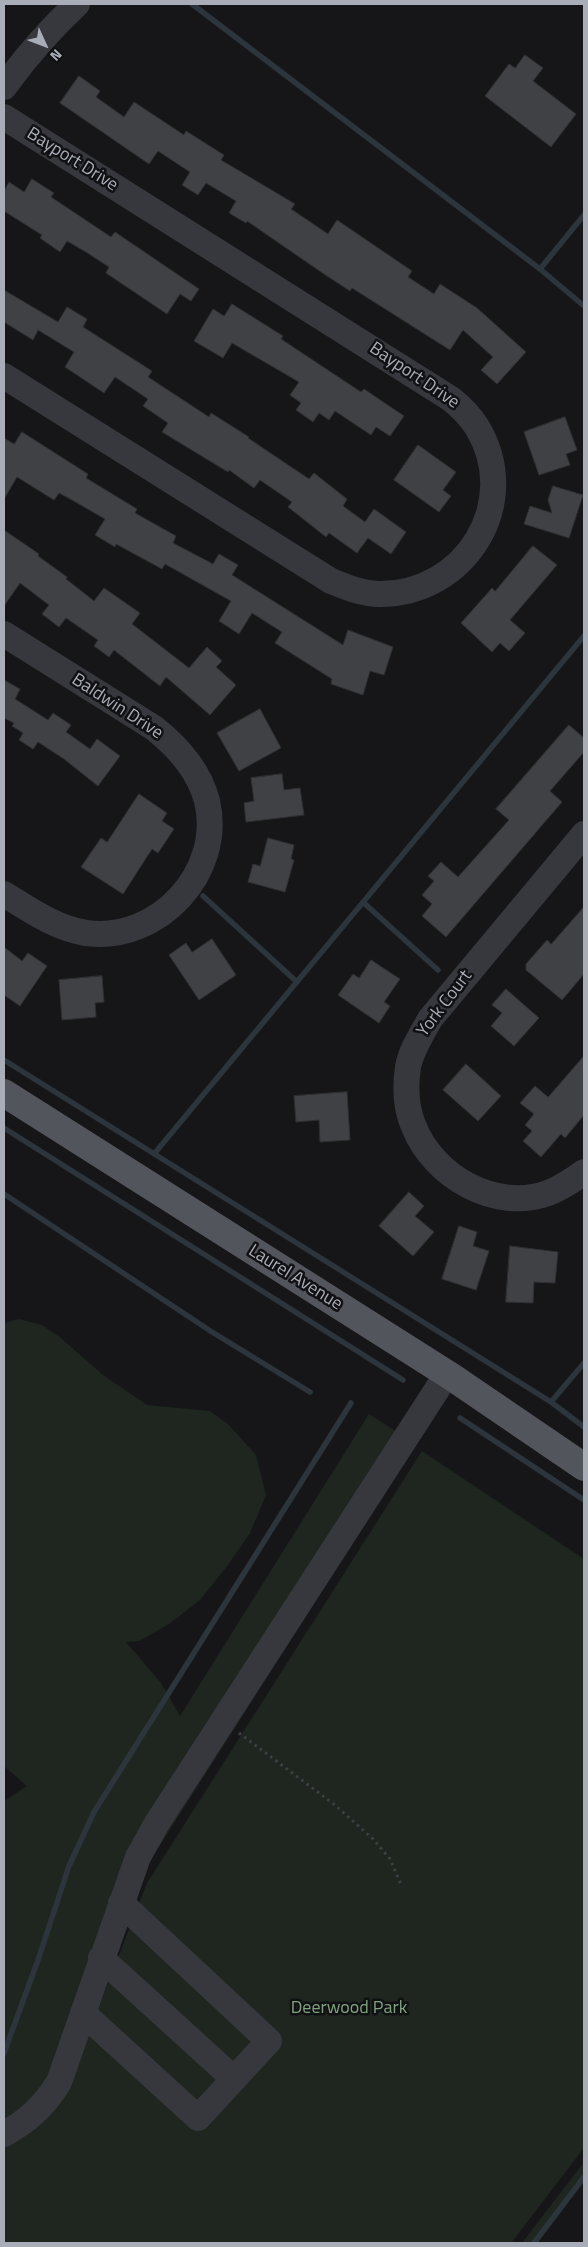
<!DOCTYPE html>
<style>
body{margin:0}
#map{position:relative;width:588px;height:2247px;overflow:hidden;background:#161618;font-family:"Titillium Web",sans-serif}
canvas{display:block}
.frame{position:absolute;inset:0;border:5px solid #a8adb8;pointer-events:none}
.north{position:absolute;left:20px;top:20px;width:50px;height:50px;-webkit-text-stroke:4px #111113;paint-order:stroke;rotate:133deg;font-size:14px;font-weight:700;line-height:20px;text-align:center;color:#a8adb8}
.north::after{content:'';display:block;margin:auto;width:18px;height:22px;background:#a8adb8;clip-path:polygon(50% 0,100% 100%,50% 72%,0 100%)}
</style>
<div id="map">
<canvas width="588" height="2247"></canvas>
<div class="frame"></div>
<div class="north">N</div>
</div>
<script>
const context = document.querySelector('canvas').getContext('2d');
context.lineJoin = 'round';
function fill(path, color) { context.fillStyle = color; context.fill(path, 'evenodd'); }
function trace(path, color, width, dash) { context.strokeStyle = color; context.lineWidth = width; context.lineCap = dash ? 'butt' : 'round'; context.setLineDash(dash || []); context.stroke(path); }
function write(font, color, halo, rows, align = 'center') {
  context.font = font + ' "Titillium Web",sans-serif'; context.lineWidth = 5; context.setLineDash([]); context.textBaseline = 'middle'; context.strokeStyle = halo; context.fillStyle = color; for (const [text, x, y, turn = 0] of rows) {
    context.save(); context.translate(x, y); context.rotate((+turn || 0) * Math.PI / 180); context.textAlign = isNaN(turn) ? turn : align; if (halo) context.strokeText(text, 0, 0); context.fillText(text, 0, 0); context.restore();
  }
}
const green = new Path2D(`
 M19 1319 42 1325 61 1338 103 1375 147 1405 210 1411 228 1424 256 1455 266 1495 250 1533 228 1565 200 1600 169 1624 139 1641 126 1642 161 1683 180 1716 369 1414 416 1444 139 1878 66 2066 4 2134V1801L27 1786 4 1766V1323Z
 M422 1451 584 1559V2148L511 2243H4V2144L74 2071 147 1883Z
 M584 2162V2175L533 2243H522Z`);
const stream = new Path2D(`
 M192 4 540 269 584 306
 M540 269 584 215
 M203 896 297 982
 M364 903 438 970
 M4 1060 551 1402 584 1427
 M4 1128 403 1380
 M154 1154 584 636
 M4 1194 212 1332 310 1392
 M551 1402 584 1363
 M460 1418 584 1500
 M4 2053 38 1960 69 1866 94 1812 351 1403
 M534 2243 584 2177`);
const building = new Path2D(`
 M525 55 543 68 533 81 576 114 551 147 485 96 509 64 515 68Z
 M79 76 100 91 96 97 124 117 134 102 184 135 186 131 224 155 221 160 295 204 291 209 328 234 337 220 412 271 408 277 434 294 440 284 477 308 526 352 497 384 481 370 493 357 463 330 450 350 352 288 350 291 324 274 247 221 246 223 229 213 236 201 206 183 198 195 182 185 190 172 158 151 149 164 60 103Z
 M32 179 54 193 51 197 111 237 115 232 199 289 191 301 180 294 167 314 106 273 109 267 86 252 67 241 60 252 40 238 42 235 4 211V191L9 182 24 192Z
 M4 290 58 322 67 307 87 319 83 327 152 371 148 377 209 417 211 413 249 437 248 438 309 479 314 473 347 499 343 506 365 522 374 509 406 532 391 554 368 538 357 553 329 533 326 537 288 507 292 502 260 480 254 488 229 470 228 472 162 432 168 423 143 406 148 399 115 377 104 393 65 367 74 352 38 330 33 340 4 322Z
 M232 304 283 336 281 339 361 392 364 389 404 416 390 436 376 427 371 435 335 411 329 420 319 413 313 422 296 410 301 403 290 395 299 382 232 343 223 358 194 341 213 309 224 316Z
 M565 417 577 450 566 454 570 465 539 475 524 432Z
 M22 432 88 474 86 478 137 509 135 513 176 536 173 543 213 564 219 554 238 565 232 575 343 645 348 630 393 647 384 675 370 671 363 695 331 684 332 679 275 643 282 632 252 613 239 634 219 621 231 601 165 564 162 569 116 544 115 547 95 535 105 519 72 500 59 493 54 500 17 477 4 499V438L14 444Z
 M418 445 456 472 443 490 451 496 439 512 394 480Z
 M553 486 583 495 569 538 524 524 530 506 552 513 548 500Z
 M4 530 39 554 38 556 67 577 66 579 94 601 104 588 140 613 132 624 189 668 207 647 222 661 216 667 236 685 210 715 166 677 160 686 114 650 109 657 94 646 98 640 66 618 59 627 42 614 49 605 20 583 4 606Z
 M533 546 557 565 510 620 525 633 509 651 500 643 492 652 461 623 492 588 495 591Z
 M4 680 20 689 15 699 48 720 53 713 71 725 66 732 90 749 97 739 120 756 98 786 64 759 38 742 33 749 19 740 23 733 12 726 14 723 4 718Z
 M260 709 281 748 239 771 217 733Z
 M569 725 584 738V752L550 791 562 802 446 937 422 916 432 904 422 895 434 881 428 876 441 862 458 877 509 820 496 809Z
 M282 774 284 790 300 788 304 815 246 822 244 803 254 801 251 778Z
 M139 794 167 813 162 821 174 829 158 853 152 849 123 894 81 867 101 838 107 842Z
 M268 838 294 845 291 859 294 860 285 892 248 882 253 864 260 866Z
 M584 907V974L562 1000 526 970V964L547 940 551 944Z
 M212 939 236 975 199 1000 169 955 186 943 192 952Z
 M4 947 22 961 28 953 47 966 20 1006 4 995Z
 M371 960 400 979 384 1002 390 1006 379 1023 338 995 353 974 359 978Z
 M102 976 104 1002 95 1003 96 1017 62 1020 59 980Z
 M506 989 539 1018 514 1046 491 1026 502 1013 492 1005Z
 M584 1056V1115L565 1138 561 1134 541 1157 523 1141 532 1131 525 1125 534 1114 520 1103 535 1086 548 1097Z
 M466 1064 501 1096 478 1121 443 1090Z
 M347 1092 350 1140 320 1142 319 1120 296 1122 294 1096Z
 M409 1192 424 1206 415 1216 434 1232 413 1256 379 1226Z
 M459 1226 477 1232 473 1246 489 1251 476 1290 442 1279Z
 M510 1246 558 1252 555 1283 534 1282 533 1303 506 1302Z`);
const path = new Path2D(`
 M239 1733 335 1805 373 1839 390 1859 402 1887`);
const minor = new Path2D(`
 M4 87C26 57 50 29 77 4
 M4 117 451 399C461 407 470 416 477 427 523 503 465 595 379 594 362 594 347 587 331 581L4 376
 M4 634 154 728C178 747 199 770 207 801 224 872 158 943 86 933 55 928 30 910 4 894
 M584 834 430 1019C422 1034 411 1050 408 1067 405 1087 406 1109 414 1127 434 1177 496 1212 548 1193 561 1188 573 1180 584 1172
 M101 1958 234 2079
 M83 2013 198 2118 269 2041 121 1903
 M4 2134C28 2121 44 2106 59 2082L138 1857 157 1823 447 1374`);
const major = new Path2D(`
 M4 1093 452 1377 584 1467`);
const streetNames = [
 ["Bayport Drive",72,160,32],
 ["Bayport Drive",414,376,34],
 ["Baldwin Drive",117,707,33],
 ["York Court",445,1004,-53],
 ["Laurel Avenue",295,1278,32]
];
const parkNames = [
 ["Deerwood Park",349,2009]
];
fill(green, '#1e261f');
trace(stream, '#2c353c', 5.5);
fill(building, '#404145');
trace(building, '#303034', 1);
trace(path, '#3d3f44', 3, [2.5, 4]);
trace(minor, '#37383d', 26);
trace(major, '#53555c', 28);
write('18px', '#a8adb8', '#111113', streetNames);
write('18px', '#7fa381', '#111113', parkNames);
</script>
